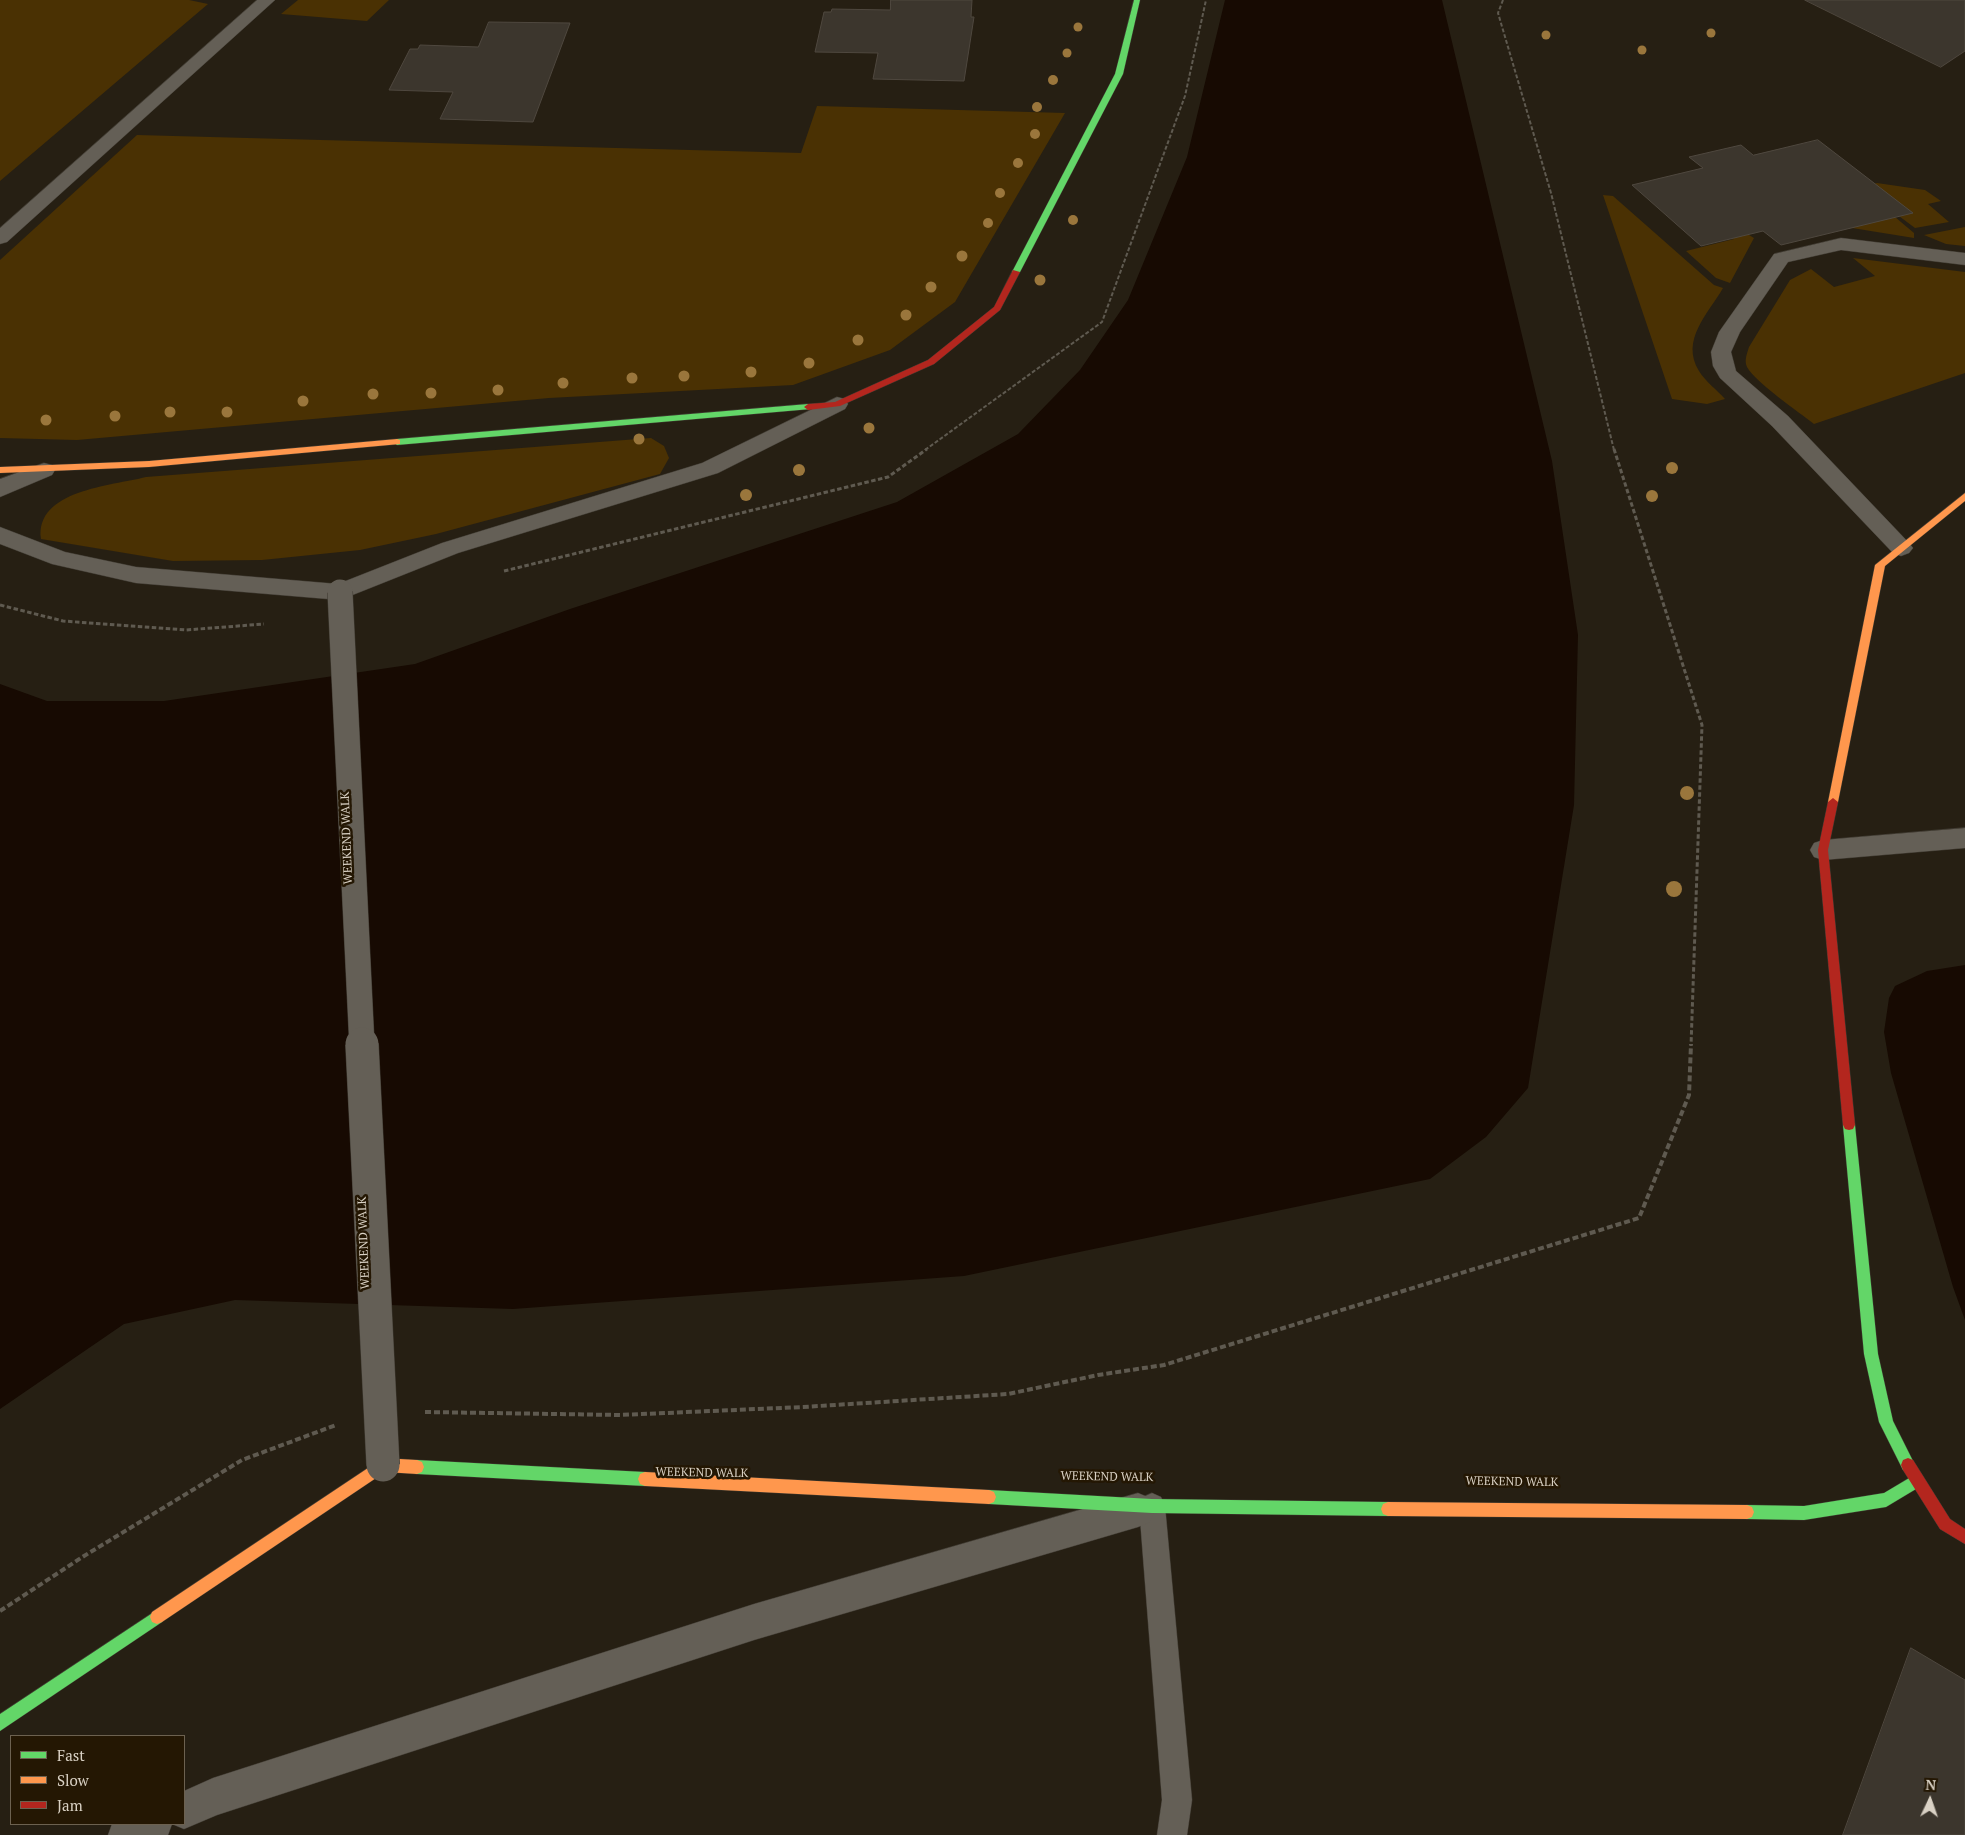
<!DOCTYPE html>
<style>
body{margin:0}
#map{position:relative;width:1965px;height:1835px;overflow:hidden;background:#261f13;font-family:"PT Serif",serif}
canvas{display:block}
.legend{position:absolute;left:10px;top:1735px;width:175px;height:90px;box-sizing:border-box;background:#241703;border:1px solid #6c6150;margin:0;padding:6px 9px;list-style:none;font-size:15px;color:#d9d1c4}
.legend li{display:flex;align-items:center;gap:10px;height:25px}
.legend b{width:25px;border:1px solid #6c6150}
.north{position:absolute;left:1905px;top:1775px;width:50px;height:50px;-webkit-text-stroke:4px #241703;paint-order:stroke;rotate:3deg;font-size:14px;font-weight:700;line-height:20px;text-align:center;color:#d9d1c4}
.north::after{content:'';display:block;margin:auto;width:18px;height:22px;background:#d9d1c4;clip-path:polygon(50% 0,100% 100%,50% 72%,0 100%)}
</style>
<div id="map">
<canvas width="1965" height="1835"></canvas>
<ul class="legend">
<li><b style="height:6px;background:#63d668"></b>Fast</li>
<li><b style="height:6px;background:#ff974d"></b>Slow</li>
<li><b style="height:6px;background:#b3261e"></b>Jam</li>
</ul>
<div class="north">N</div>
</div>
<script>
const context = document.querySelector('canvas').getContext('2d');
context.lineJoin = 'round';
function fill(path, color) { context.fillStyle = color; context.fill(path, 'evenodd'); }
function trace(path, color, width, dash) { context.strokeStyle = color; context.lineWidth = width; context.lineCap = dash ? 'butt' : 'round'; context.setLineDash(dash || []); context.stroke(path); }
function write(font, color, halo, rows, align = 'center') {
  context.font = font + ' "PT Serif",serif'; context.lineWidth = 5; context.setLineDash([]); context.textBaseline = 'middle'; context.strokeStyle = halo; context.fillStyle = color; for (const [text, x, y, turn = 0] of rows) {
    context.save(); context.translate(x, y); context.rotate((+turn || 0) * Math.PI / 180); context.textAlign = isNaN(turn) ? turn : align; if (halo) context.strokeText(text, 0, 0); context.fillText(text, 0, 0); context.restore();
  }
}
const green = new Path2D(`
 M0 0H189L208 4 0 181Z
 M298 0H389L367 21 281 14Z
 M817 106 1065 113 955 302 890 350 793 385 549 398 77 440 0 438V260L137 135 801 153Z
 M1877 183 1925 190 1941 201 1928 204 1949 222 1915 228 1860 187Z
 M1603 195 1613 196 1714 285 1723 288C1708 314 1680 340 1699 371 1705 381 1717 390 1725 399L1707 404 1672 399Z
 M1882 206 1914 233V238L1846 227Z
 M1965 227V246L1946 244 1924 235Z
 M1744 232 1754 238 1730 283 1716 278 1686 251 1734 239 1731 236Z
 M1853 258 1965 272V373L1814 424C1799 412 1755 382 1747 367 1744 360 1747 354 1749 347L1790 280 1811 269 1834 287 1875 276Z
 M651 438 664 446 669 458 660 474 436 534 360 550 262 560 173 561 41 539C35 490 111 486 146 477Z`);
const water = new Path2D(`
 M1225 0H1442L1552 461 1578 635 1574 805 1528 1088 1486 1137 1430 1179 964 1276 513 1309 235 1300 124 1324 0 1409V684L47 701H164L415 664 570 609 897 502 1018 434 1080 370 1128 300 1187 157Z
 M1965 965V1320L1953 1287 1891 1073 1884 1032 1889 998 1895 986 1927 971Z`);
const building = new Path2D(`
 M891 0H972L971 17H974L964 81 873 79 878 53 815 52 824 12H831L832 9 890 10Z
 M1805 0H1965V51L1941 67Z
 M489 22 570 23 533 122 440 119 453 92 389 90 410 49H418L420 45 478 47Z
 M1818 140 1913 213 1781 245 1763 231 1701 246 1632 185 1703 168 1689 157 1741 145 1753 155Z
 M1911 1648 1965 1680V1835H1843Z`);
const pathFar2 = new Path2D(`
 M1503 0 1498 13 1551 193 1614 450
 M925 450 1102 322 1185 96 1206 0`);
const pathFar1 = new Path2D(`
 M1614 449 1702 725 1691 1046
 M504 571 888 477 927 449
 M0 605 63 621 186 630 264 624`);
const path = new Path2D(`
 M425 1412 620 1415 803 1407 1008 1394 1098 1375 1164 1365 1639 1218 1689 1095 1691 1044
 M0 1611 84 1556 242 1460 336 1425`);
const lane = new Path2D(`
 M1152 1493 1161 1497 1165 1506 1192 1800 1187 1835H1157L1162 1800 1139 1506 1143 1497Z`);
const street = new Path2D(`
 M257 0H275L7 242 0 244V228Z
 M1841 238 1965 253V265L1841 250 1788 262 1740 332 1731 352 1736 371 1788 416 1909 543 1913 548 1909 553 1901 556 1893 553 1772 426 1720 378 1713 366 1711 352 1719 332 1774 254Z
 M837 397 845 399 848 404 845 409 718 473 458 553 340 600 136 583 52 564 0 544V527L65 552 136 567 338 584 442 543 702 463Z
 M44 463 52 465 55 470 52 475 0 497V479Z
 M1965 828V848L1823 860 1814 857 1810 850 1814 843 1823 840Z
 M1138 1493 1150 1498 1155 1510 1150 1522 1138 1527 754 1640 217 1815 184 1829 172 1824 168 1835H108L112 1824H184V1791L213 1778 754 1604Z`);
const fast = new Path2D(`
 M1134 0H1140L1123 74 1020 272 1013 274 1012 272 1115 74Z
 M808 404 812 407 811 409 397 445 393 442 397 439Z
 M1849 1120 1853 1121 1855 1125 1878 1354 1893 1421 1915 1465 1913 1470 1908 1472 1903 1470 1879 1422 1864 1354 1843 1125 1845 1121Z
 M417 1460 645 1472 650 1474 652 1479 650 1484 645 1486 417 1474 412 1472 410 1467 412 1462Z
 M1916 1474 1921 1476 1923 1481 1921 1486 1886 1507 1804 1520 1747 1519 1742 1517 1740 1512 1742 1507 1747 1505 1804 1506 1884 1493Z
 M989 1490 1152 1499 1388 1502 1393 1504 1395 1509 1393 1514 1388 1516 1152 1513 989 1504 984 1502 982 1497 984 1492Z
 M157 1610 162 1612 164 1617 162 1622 0 1731V1714Z`);
const slow = new Path2D(`
 M397 439 400 440V444L149 467 0 473V467L149 461Z
 M1965 493V501L1885 566 1838 802 1833 806 1829 805 1828 802 1875 565Z
 M383 1458 417 1460 422 1462 424 1467 422 1472 417 1474 385 1472 162 1622 157 1624 152 1622 150 1617 152 1612Z
 M645 1472 989 1490 994 1492 996 1497 994 1502 989 1504 645 1486 640 1484 638 1479 640 1474Z
 M1388 1502 1747 1505 1752 1507 1754 1512 1752 1517 1747 1519 1388 1516 1383 1514 1381 1509 1383 1504Z`);
const jam = new Path2D(`
 M1013 270 1020 272 1000 310 934 364 840 406 808 410 804 407 808 404 835 402 928 360 994 307Z
 M1833 798 1838 802 1828 850 1855 1125 1853 1129 1849 1130 1845 1129 1843 1125 1818 850 1828 802Z
 M1908 1458 1913 1460 1950 1519 1965 1529V1544L1940 1529 1903 1470 1901 1465 1903 1460Z`);
const streetBridgeFar1 = new Path2D(`
 M340 592 362 1046`);
const streetBridge = new Path2D(`
 M362 1044 383 1465`);
const trees = [
 [1078,27,4.5],
 [1711,33,4.5],
 [1546,35,4.5],
 [1642,50,4.5],
 [1067,53,4.5],
 [1053,80,5],
 [1037,107,5],
 [1035,134,5],
 [1018,163,5],
 [1000,193,5],
 [1073,220,5],
 [988,223,5],
 [962,256,5.5],
 [1040,280,5.5],
 [931,287,5.5],
 [906,315,5.5],
 [858,340,5.5],
 [809,363,5.5],
 [751,372,5.5],
 [684,376,5.5],
 [632,378,5.5],
 [563,383,5.5],
 [498,390,5.5],
 [431,393,5.5],
 [373,394,5.5],
 [303,401,5.5],
 [170,412,5.5],
 [227,412,5.5],
 [115,416,5.5],
 [46,420,5.5],
 [869,428,5.5],
 [639,439,5.5],
 [1672,468,6],
 [799,470,6],
 [746,495,6],
 [1652,496,6],
 [1687,793,7],
 [1674,889,8]
];
const streetNames = [
 ["WEEKEND WALK",347,838,-92],
 ["WEEKEND WALK",364,1243,-92],
 ["WEEKEND WALK",702,1473,1],
 ["WEEKEND WALK",1107,1477,1],
 ["WEEKEND WALK",1512,1482,1]
];
fill(green, '#4a3103');
fill(water, '#170a02');
fill(building, '#3c362d');
trace(building, '#4f483f', 1);
trace(lane, '#3f3a31', 1);
trace(street, '#3f3a31', 1);
trace(fast, '#3f3a31', 1);
trace(slow, '#3f3a31', 1);
trace(jam, '#3f3a31', 1);
trace(pathFar2, '#5f5a50', 2, [4, 2]);
trace(pathFar1, '#5f5a50', 3, [4.5, 2.5]);
trace(path, '#5f5a50', 4, [6, 3]);
fill(lane, '#645f56');
fill(street, '#645f56');
fill(fast, '#63d668');
fill(slow, '#ff974d');
fill(jam, '#b3261e');
trace(streetBridgeFar1, '#3f3a31', 26, []);
trace(streetBridge, '#3f3a31', 34, []);
trace(streetBridgeFar1, '#645f56', 25);
trace(streetBridge, '#645f56', 33);
context.fillStyle = '#9a763c';
for (const [x, y, r] of trees) { context.beginPath(); context.arc(x, y, r, 0, 2 * Math.PI); context.fill(); }
write('12px', '#d9d1c4', '#241703', streetNames);
</script>
